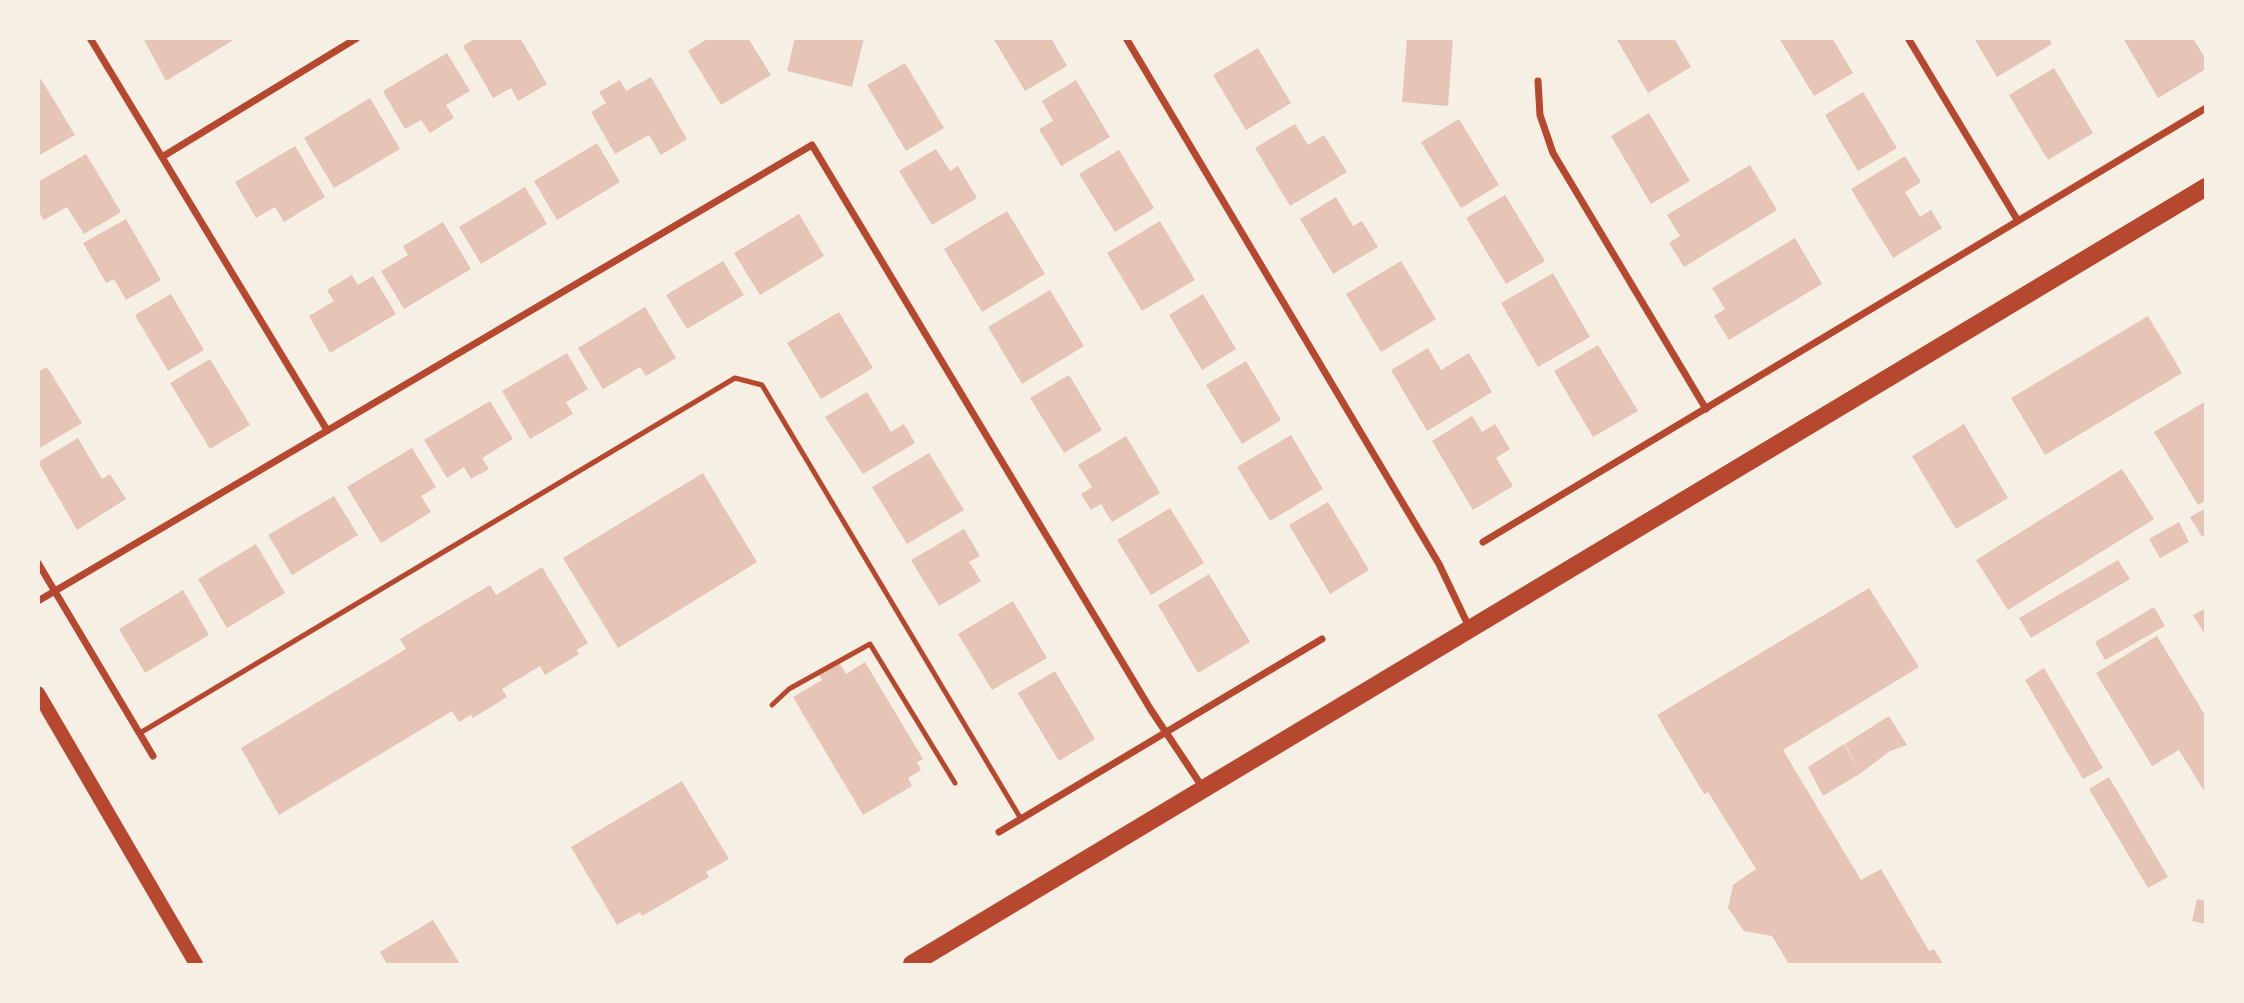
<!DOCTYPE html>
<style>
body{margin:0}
#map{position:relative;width:2244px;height:1003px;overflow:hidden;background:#f6efe4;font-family:"Exo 2",sans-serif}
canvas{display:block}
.frame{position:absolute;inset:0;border:40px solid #f6efe4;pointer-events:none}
</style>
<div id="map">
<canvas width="2244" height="1003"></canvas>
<div class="frame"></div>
</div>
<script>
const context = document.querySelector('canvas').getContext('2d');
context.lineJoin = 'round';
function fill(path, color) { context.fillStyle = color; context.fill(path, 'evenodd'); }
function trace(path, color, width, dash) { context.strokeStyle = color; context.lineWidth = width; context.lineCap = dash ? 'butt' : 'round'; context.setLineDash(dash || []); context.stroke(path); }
const building = new Path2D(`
 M143 38H230L232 41 166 81Z
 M476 38H520L547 84 518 101 511 88 493 98 463 46Z
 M709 38H748L771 75 721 105 688 51Z
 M795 38H864L852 87 787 71Z
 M993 38H1051L1067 66 1025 91Z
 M1407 38H1453L1448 106 1402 102Z
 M1616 38H1674L1691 67 1648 93Z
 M1779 38H1832L1853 73 1814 96Z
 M1974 38H2049L2052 44 1997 77Z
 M2123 38H2193L2206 60V69L2158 98Z
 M1258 48 1291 103 1246 130 1213 75Z
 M447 53 470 91 446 105 454 118 430 133 421 120 405 129 383 91Z
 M905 63 944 128 906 151 867 85Z
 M2054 68 2093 133 2048 160 2009 95Z
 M651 77 687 139 661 155 649 135 615 154 591 112 606 103 599 92 620 80 626 91Z
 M41 79 75 135 38 156V80Z
 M1076 80 1110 137 1061 166 1039 129 1053 121 1042 101Z
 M1863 92 1897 148 1858 171 1825 115Z
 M370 98 400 149 334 188 304 138Z
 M1649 113 1690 181 1651 204 1611 136Z
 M1459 119 1499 185 1461 208 1421 142Z
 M1295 124 1308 145 1324 135 1347 172 1290 206 1255 148Z
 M597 143 620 182 557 220 534 181Z
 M295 146 325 197 284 222 275 207 256 218 235 182Z
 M936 149 950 171 958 166 977 198 932 225 899 171Z
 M1119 150 1154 208 1115 232 1079 174Z
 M86 154 121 212 84 234 67 207 44 220 38 211V182Z
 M1905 156 1921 182 1905 192 1920 217 1931 210 1942 228 1893 258 1851 189Z
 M1750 165 1777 210 1684 267 1669 243 1680 236 1667 215Z
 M525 187 547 224 481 264 459 227Z
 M1505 195 1545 261 1506 284 1466 218Z
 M1336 197 1353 226 1362 221 1378 247 1333 274 1300 219Z
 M1007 211 1045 274 982 312 944 249Z
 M799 214 824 256 760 295 734 253Z
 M126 219 161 280 126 300 114 279 106 283 83 243Z
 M1160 221 1195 280 1142 311 1107 253Z
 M443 222 471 269 404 309 381 271 408 255 403 246Z
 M1795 238 1822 284 1729 340 1714 316 1725 309 1712 288Z
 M723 261 744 295 687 329 666 295Z
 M1401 261 1436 319 1381 352 1346 294Z
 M1553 273 1590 337 1538 367 1501 303Z
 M352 275 358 285 373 276 396 314 330 353 309 316 334 301 327 290Z
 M1050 290 1084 346 1022 384 988 327Z
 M171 294 204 350 168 371 135 315Z
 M1203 294 1236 349 1202 370 1169 315Z
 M645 307 676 358 646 376 640 367 603 389 578 348Z
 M839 312 873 368 821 399 787 343Z
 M2148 316 2182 373 2045 455 2011 398Z
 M1598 345 1638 411 1593 437 1554 371Z
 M1428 348 1441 370 1469 353 1492 392 1427 431 1391 370Z
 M567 353 588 389 566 402 573 414 530 439 502 391Z
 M210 359 250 425 210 449 170 383Z
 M1246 361 1281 420 1242 444 1206 385Z
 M47 367 82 423 38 449V372Z
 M1069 375 1102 430 1064 453 1030 398Z
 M867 392 891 432 904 424 915 443 863 474 825 417Z
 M490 401 513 439 482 458 489 469 471 479 464 467 447 478 424 440Z
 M2206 401V500L2198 505 2154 432Z
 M1472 416 1482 432 1495 424 1510 449 1496 458 1513 486 1473 510 1432 441Z
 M1964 424 2008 498 1956 529 1912 456Z
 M1291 435 1323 489 1270 521 1237 467Z
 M1126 436 1160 493 1112 522 1101 504 1091 510 1081 494 1092 487 1078 465Z
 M78 438 102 479 110 474 126 499 77 530 38 462Z
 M412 448 436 487 421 496 431 512 381 543 347 487Z
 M929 453 964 510 907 544 872 487Z
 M2122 469 2154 519 2008 610 1976 560Z
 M703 473 757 562 618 648 563 558Z
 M334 496 358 535 292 575 268 535Z
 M1328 502 1369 570 1330 594 1289 525Z
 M1170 508 1204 563 1151 595 1117 540Z
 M2206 508V535L2202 537 2190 517Z
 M2179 522 2189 542 2160 558 2149 539Z
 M964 529 980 556 969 562 981 581 939 606 911 560Z
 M256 544 285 593 227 628 198 579Z
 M2118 560 2130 579 2031 638 2019 618Z
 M542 567 588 643 577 650 579 654 545 675 540 666 502 689 507 697 473 718 471 715 459 722 452 711 279 815 241 748 406 649 400 639 490 585 496 595Z
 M1209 574 1250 642 1198 673 1158 605Z
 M1869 588 1919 667 1783 750 1861 880 1881 869 1929 951 1934 949 1943 964H1789L1772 936 1744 931 1728 908 1733 885 1756 869 1708 792 1704 794 1657 715Z
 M183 590 209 635 145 673 119 629Z
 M1013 601 1047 658 992 690 958 634Z
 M2154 607 2165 626 2105 660 2095 642Z
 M2206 608V636L2193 615Z
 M2157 636 2206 717V794L2179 750 2152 766 2096 673Z
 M839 662 846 674 865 662 923 759 917 762 921 770 908 778 912 786 863 815 793 697 822 680 819 674Z
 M2044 668 2103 768 2083 779 2025 680Z
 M1055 671 1095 739 1059 761 1018 693Z
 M1889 716 1907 745 1890 751 1861 773 1845 744Z
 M1844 744 1861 773 1823 796 1808 767Z
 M2109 777 2168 877 2148 888 2089 789Z
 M682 781 729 859 706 872 709 877 642 916 640 912 617 925 571 847Z
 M2197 899 2206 901V924L2192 921Z
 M433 920 460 964H387L380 952Z`);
const service = new Path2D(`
 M772 705 789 689 870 644 955 783
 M140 733 735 378 762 385 1021 819`);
const minor = new Path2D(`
 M90 38 327 430
 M1126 38 1439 564 1469 627
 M1908 38 2018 221
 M1538 81 1540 115 1553 153 1706 409
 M162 157 357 38
 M1483 542 2206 108
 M38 563 153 756
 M38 601 812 145 1151 710 1203 788
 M999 832 1322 639`);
const secondary = new Path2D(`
 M38 693 196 964`);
const primary = new Path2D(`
 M912 964 2206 187`);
fill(building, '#e6c5b7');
trace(service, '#b5482f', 5);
trace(minor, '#b5482f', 7);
trace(secondary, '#b5482f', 14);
trace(primary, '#b5482f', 18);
</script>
